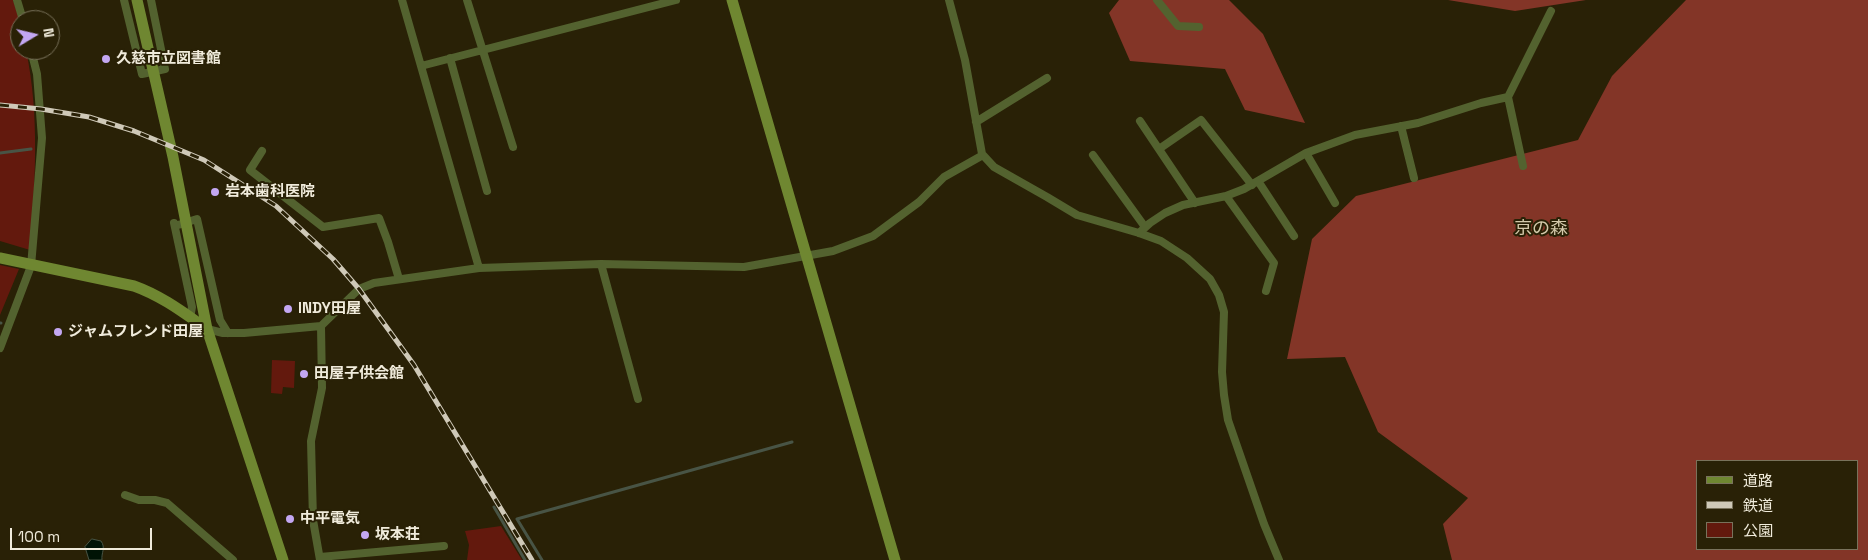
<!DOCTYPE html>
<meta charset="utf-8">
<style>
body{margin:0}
#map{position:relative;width:1868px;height:560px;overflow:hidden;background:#292106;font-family:"Space Grotesk","Noto Sans JP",sans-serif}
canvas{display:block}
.legend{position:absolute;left:1696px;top:460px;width:162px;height:90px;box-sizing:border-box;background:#292106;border:1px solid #79725b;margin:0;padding:6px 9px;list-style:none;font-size:15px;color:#f0ebdb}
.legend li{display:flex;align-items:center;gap:10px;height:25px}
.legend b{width:25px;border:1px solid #79725b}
.north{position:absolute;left:10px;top:10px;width:50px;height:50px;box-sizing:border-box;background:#292106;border:1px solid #79725b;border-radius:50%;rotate:81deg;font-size:14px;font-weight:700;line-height:20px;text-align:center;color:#f0ebdb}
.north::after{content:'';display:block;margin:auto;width:18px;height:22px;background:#c3a7f2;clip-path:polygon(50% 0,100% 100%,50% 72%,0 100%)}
.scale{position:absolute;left:10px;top:528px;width:142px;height:22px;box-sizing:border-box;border:2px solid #f0ebdb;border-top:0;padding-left:6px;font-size:15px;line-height:18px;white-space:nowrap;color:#f0ebdb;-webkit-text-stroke:4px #292106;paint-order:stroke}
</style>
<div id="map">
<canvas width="1868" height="560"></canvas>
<ul class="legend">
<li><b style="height:6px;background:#6f8731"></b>道路</li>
<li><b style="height:6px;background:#cfc9b8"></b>鉄道</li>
<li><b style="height:14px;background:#63190d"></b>公園</li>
</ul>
<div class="north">N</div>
<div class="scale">100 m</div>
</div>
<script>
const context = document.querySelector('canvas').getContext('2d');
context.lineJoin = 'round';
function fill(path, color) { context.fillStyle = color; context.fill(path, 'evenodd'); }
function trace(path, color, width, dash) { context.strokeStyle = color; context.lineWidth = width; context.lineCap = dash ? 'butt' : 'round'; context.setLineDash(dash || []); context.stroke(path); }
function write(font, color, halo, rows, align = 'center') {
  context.font = font + ' "Space Grotesk","Noto Sans JP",sans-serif'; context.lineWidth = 4; context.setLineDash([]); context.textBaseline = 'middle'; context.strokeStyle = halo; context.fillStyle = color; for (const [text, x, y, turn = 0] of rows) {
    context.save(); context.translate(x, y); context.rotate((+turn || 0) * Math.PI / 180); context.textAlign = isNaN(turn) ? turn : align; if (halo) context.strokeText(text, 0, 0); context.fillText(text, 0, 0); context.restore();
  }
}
const green = new Path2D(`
 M0 0H13L20 20V50H26C40 116 35 184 30 250L0 241Z
 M0 265 19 269 0 315Z
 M272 360 295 361 294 388 283 387 282 394 271 393Z
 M501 526 522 560H467L469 545 465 531Z`);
const forest = new Path2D(`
 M1119 0H1229L1263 34 1305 123 1245 110 1225 69 1130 61 1109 13Z
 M1448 0H1586L1515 11Z
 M1686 0H1868V560H1452L1443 524 1468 498 1378 432 1345 357 1287 359 1312 239 1356 196 1578 140 1612 76ZM1697 461H1857V549H1697Z`);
const water = new Path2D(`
 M92 539 101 541C106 548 101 553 102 560H89L85 547Z`);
const stream = new Path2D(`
 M0 153 31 149
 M0 323H1
 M494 507 525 560
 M542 560 517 519 792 442`);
const street = new Path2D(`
 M17 0 23 20
 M124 0 142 74 165 69 151 0
 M402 0 479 268
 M467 0 513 147
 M949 0 965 60 982 154 994 167 1047 197 1077 215 1139 233 1161 241 1187 258 1210 279 1219 295 1224 312 1222 372 1224 395 1228 420 1264 524 1279 560
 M1157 0 1178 26 1199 27
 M450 58 487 191
 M421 66 676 0
 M1508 97 1523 166
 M1140 121 1195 203
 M976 122 1047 78
 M1401 126 1414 178
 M1159 149 1201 120 1252 185
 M262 151 250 170 323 227 379 218 388 242 399 279
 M1306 153 1335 203
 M1093 155 1145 227
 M1258 181 1294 236
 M1226 196 1274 263 1266 291
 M174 223 192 307 190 318
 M175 226 197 219 220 320 228 333
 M1139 233 1150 223 1165 213 1183 205 1226 196 1244 189 1306 153 1355 135 1418 123 1481 103 1508 97 1551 11
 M601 264 638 399
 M207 329 223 333H244L321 326 359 289 374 283 479 268 601 264 744 267 833 251 873 236 919 202 944 177 983 155
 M0 348 31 266 42 138 37 74 31 50
 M125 495 139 500H155L167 503 233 560
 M320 557 444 546
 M320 560 313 520 311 441 322 388 321 326`);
const secondary = new Path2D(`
 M137 0 173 157 207 329 283 560
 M732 0 895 560
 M0 258 134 286C162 296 184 313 207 329`);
const rail = new Path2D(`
 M0 105 41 109 89 117 134 131 204 160 276 206 333 259 359 289 414 365 532 560`);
const markers = [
 [106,59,5,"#c3a7f2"],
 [215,192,5,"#c3a7f2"],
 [288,309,5,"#c3a7f2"],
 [58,332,5,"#c3a7f2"],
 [304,374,5,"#c3a7f2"],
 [290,519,5,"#c3a7f2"],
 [365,535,5,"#c3a7f2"]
];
const poiNames = [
 ["久慈市立図書館",116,59],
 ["岩本歯科医院",225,192],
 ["INDY田屋",298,309],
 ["ジャムフレンド田屋",68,332],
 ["田屋子供会館",314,374],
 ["中平電気",300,519],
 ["坂本荘",375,535]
];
const quarterNames = [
 ["京の森",1541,229]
];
fill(green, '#63190d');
fill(forest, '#833527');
fill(water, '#001305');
trace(water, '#485445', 1);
trace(stream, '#485445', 3);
trace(street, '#53622f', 8);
trace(secondary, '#6f8731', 11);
trace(rail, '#cfc9b8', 5);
trace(rail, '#292106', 3, [9]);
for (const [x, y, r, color] of markers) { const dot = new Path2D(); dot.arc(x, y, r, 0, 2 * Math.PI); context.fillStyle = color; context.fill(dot); trace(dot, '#292106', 2); }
write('bold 15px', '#f0ebdb', '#292106', poiNames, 'left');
write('18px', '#d3c9aa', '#292106', quarterNames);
</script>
